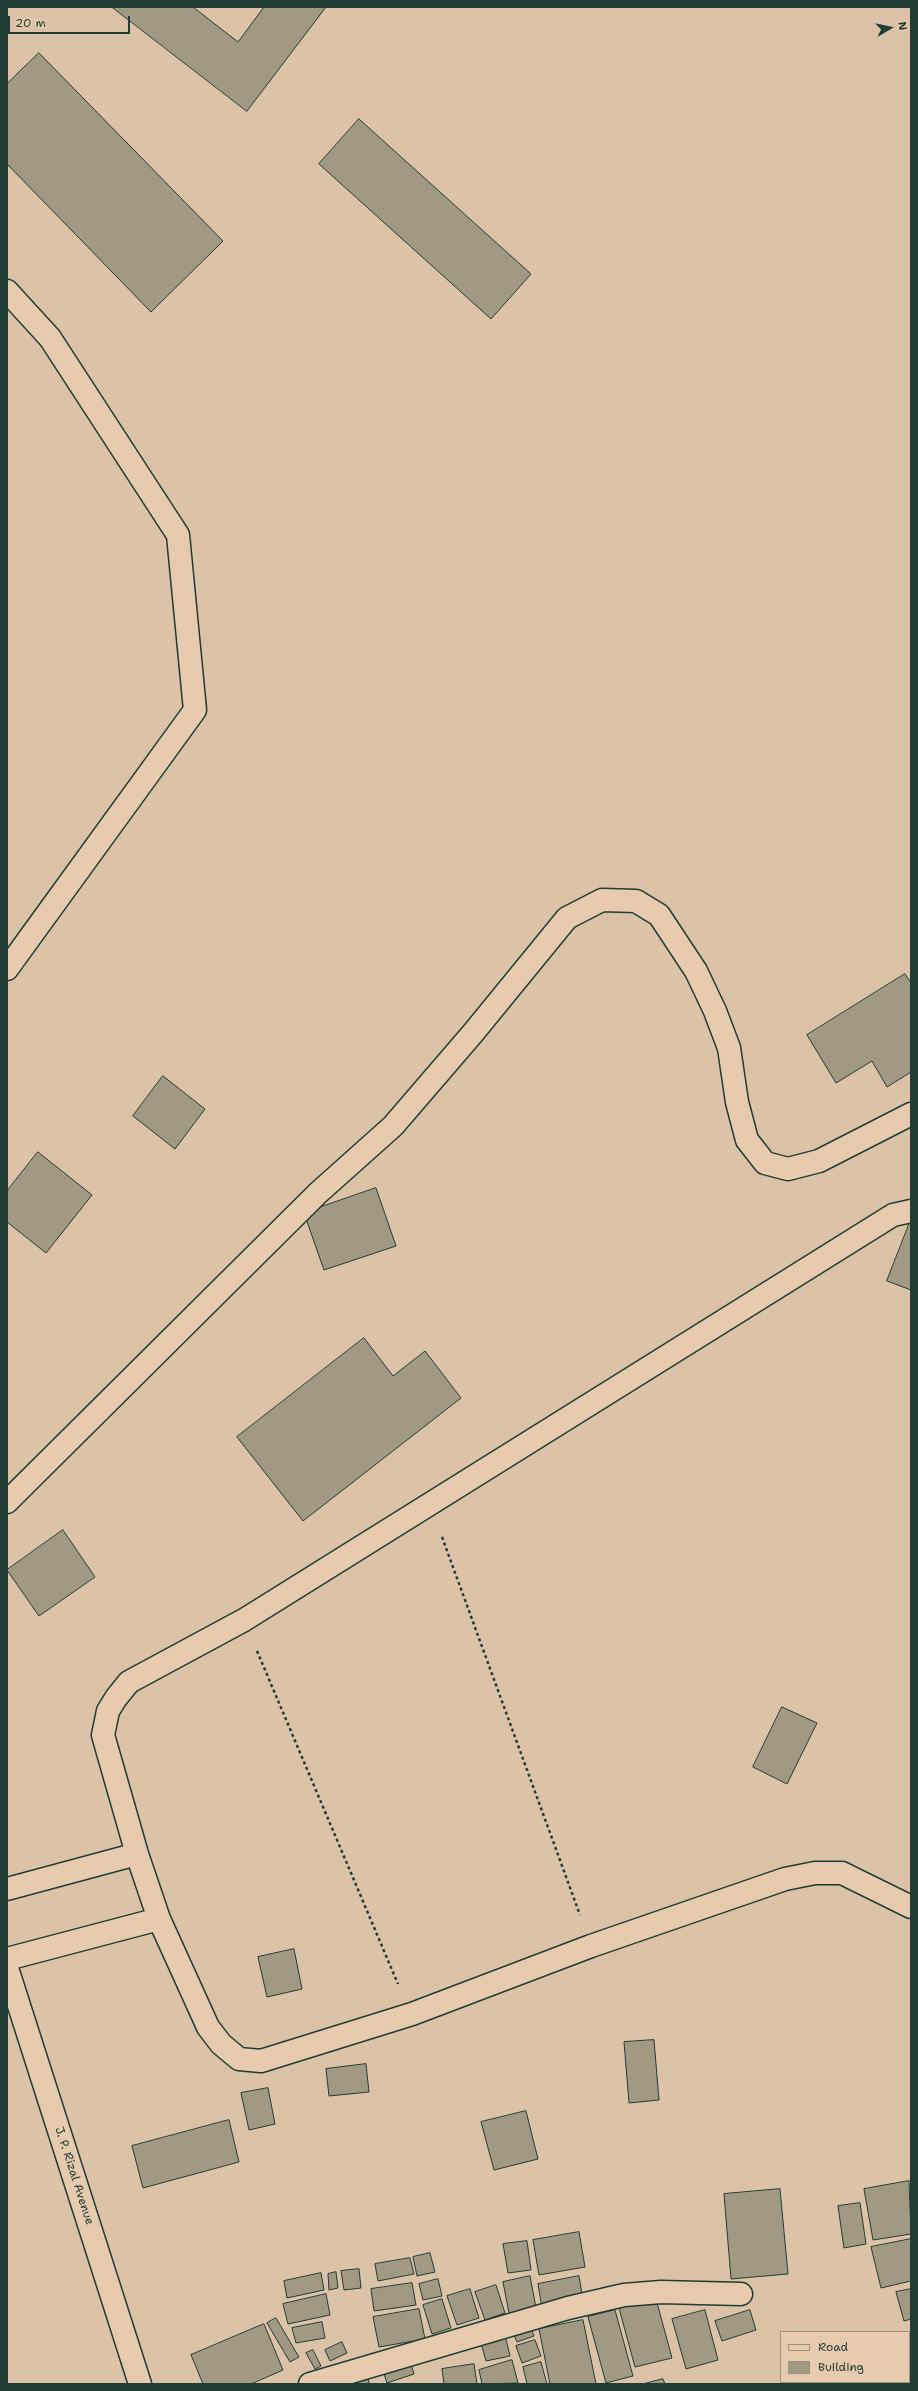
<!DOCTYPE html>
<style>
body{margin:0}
#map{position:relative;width:918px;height:2391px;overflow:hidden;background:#dcc3a8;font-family:"Shantell Sans",sans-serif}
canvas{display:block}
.frame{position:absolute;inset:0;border:8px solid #1f3d34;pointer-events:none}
.legend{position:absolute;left:780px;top:2331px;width:130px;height:52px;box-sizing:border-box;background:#e8cbaf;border:1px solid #98927e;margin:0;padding:5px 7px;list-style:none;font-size:12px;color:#1f3d34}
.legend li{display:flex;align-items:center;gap:8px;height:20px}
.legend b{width:20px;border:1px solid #98927e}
.north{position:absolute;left:870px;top:8px;width:40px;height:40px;-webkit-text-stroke:3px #e8cbaf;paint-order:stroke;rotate:81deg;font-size:11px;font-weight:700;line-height:16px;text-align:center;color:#1f3d34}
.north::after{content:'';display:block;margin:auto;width:14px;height:18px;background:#1f3d34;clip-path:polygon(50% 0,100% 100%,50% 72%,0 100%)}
.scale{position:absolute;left:8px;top:16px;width:122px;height:18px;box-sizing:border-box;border:2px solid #1f3d34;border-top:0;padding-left:5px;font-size:12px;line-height:14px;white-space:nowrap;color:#1f3d34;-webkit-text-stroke:3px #e8cbaf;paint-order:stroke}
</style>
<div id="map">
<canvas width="918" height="2391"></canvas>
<div class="frame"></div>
<ul class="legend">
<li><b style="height:5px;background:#e8cbaf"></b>Road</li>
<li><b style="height:11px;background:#a29983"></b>Building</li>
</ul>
<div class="north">N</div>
<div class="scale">20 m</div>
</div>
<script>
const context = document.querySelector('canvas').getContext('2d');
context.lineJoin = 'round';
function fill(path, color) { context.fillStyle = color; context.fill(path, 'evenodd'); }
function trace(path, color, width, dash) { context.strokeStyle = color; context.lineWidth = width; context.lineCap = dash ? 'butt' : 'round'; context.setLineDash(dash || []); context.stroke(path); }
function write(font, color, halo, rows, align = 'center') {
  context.font = font + ' "Shantell Sans",sans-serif'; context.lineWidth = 3; context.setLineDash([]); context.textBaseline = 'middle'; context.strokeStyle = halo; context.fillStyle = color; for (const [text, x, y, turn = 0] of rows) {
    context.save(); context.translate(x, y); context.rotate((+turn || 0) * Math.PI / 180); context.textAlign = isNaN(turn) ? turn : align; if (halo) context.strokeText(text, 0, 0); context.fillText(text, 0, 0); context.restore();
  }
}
const building = new Path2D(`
 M112 7H193L238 42 264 7H326L247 111Z
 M39 53 223 241 151 312 7 164V84Z
 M359 119 531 274 491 319 319 164Z
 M905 974 911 983V1072L887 1087 872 1061 836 1083 807 1035Z
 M163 1076 205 1109 175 1149 133 1116Z
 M38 1152 92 1195 46 1253 7 1222V1191Z
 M376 1188 396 1246 324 1270 304 1213Z
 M910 1222 911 1223V1290L887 1281Z
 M364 1338 393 1376 425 1351 461 1398 303 1521 237 1437Z
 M63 1530 95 1577 39 1616 7 1570Z
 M782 1707 817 1723 787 1784 753 1767Z
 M294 1949 302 1989 267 1997 258 1957Z
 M654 2040 659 2100 629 2103 624 2042Z
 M366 2064 369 2092 329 2096 326 2069Z
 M268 2088 275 2124 249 2130 241 2093Z
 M526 2111 538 2159 494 2170 481 2122Z
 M229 2120 239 2162 143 2188 132 2146Z
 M909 2181 911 2234 873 2240 864 2189Z
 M780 2189 788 2274 731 2279 724 2194Z
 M860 2203 866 2244 844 2248 838 2206Z
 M579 2232 585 2267 539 2275 533 2240Z
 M911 2239V2281L881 2288 871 2247Z
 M527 2241 531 2270 508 2273 503 2244Z
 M430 2253 435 2272 417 2276 413 2257Z
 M410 2258 414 2274 378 2281 375 2264Z
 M359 2269 361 2288 344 2290 341 2271Z
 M336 2272 338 2288 329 2290 328 2274Z
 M321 2273 324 2290 287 2298 284 2281Z
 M530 2276 537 2313 510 2318 503 2282Z
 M579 2276 583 2300 542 2308 538 2284Z
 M438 2279 442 2296 423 2300 419 2284Z
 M412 2283 416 2305 374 2311 371 2289Z
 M496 2285 505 2313 485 2320 475 2292Z
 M470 2289 479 2318 457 2325 447 2296Z
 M911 2289V2319L904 2321 896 2292Z
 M326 2294 330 2315 288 2324 283 2304Z
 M442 2299 451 2328 432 2334 423 2305Z
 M656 2299 672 2358 635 2367 619 2308Z
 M419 2309 425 2339 379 2347 373 2317Z
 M615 2310 633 2376 606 2383 588 2317Z
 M705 2310 718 2360 686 2369 672 2319Z
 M750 2310 756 2330 722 2341 715 2321Z
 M276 2318 299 2357 290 2362 267 2323Z
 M583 2320 596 2384H550L539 2329Z
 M322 2322 325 2338 296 2343 292 2328Z
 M529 2323 534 2336 517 2342 512 2330Z
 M264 2324 283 2370 251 2384H203L191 2355Z
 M505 2335 510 2356 486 2361 480 2340Z
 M535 2340 541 2356 522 2363 516 2346Z
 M342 2342 347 2353 330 2361 325 2350Z
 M313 2350 321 2366 315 2369 306 2353Z
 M512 2360 518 2383 482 2384 479 2370Z
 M410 2361 414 2374 387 2383 383 2371Z
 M541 2362 547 2384H527L523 2367Z
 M474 2364 477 2384H444L442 2369Z
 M368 2376 369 2384H342Z
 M663 2379 665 2384H643Z`);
const path = new Path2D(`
 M442 1537 580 1915
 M257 1651 398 1984`);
const street = new Path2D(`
 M7 291 50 338 178 535 195 710 7 969
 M911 1211 893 1215 244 1620 129 1682 116 1698 108 1711 103 1735 137 1854 159 1919 208 2027 221 2044 239 2059 261 2061 412 2014 591 1946 785 1879 815 1873H842L911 1907
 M7 1502 318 1193 393 1126 473 1033 567 918 602 900 636 901 659 915 696 971 715 1011 729 1048 737 1102 747 1140 765 1163 788 1169 819 1161 911 1114
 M7 1889 137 1854
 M7 1959 159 1919
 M310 2384 568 2308 624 2295 661 2292 741 2294`);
const primary = new Path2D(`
 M7 1968 140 2384`);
const streetNames = [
 ["J. P. Rizal Avenue",74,2176,72]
];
fill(building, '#a29983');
trace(building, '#1f3d34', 1);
trace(street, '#1f3d34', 25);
trace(primary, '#1f3d34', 25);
trace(path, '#1f3d34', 2.5, [3, 3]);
trace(street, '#e8cbaf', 22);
trace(primary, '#e8cbaf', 22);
write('12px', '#1f3d34', '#e8cbaf', streetNames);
</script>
